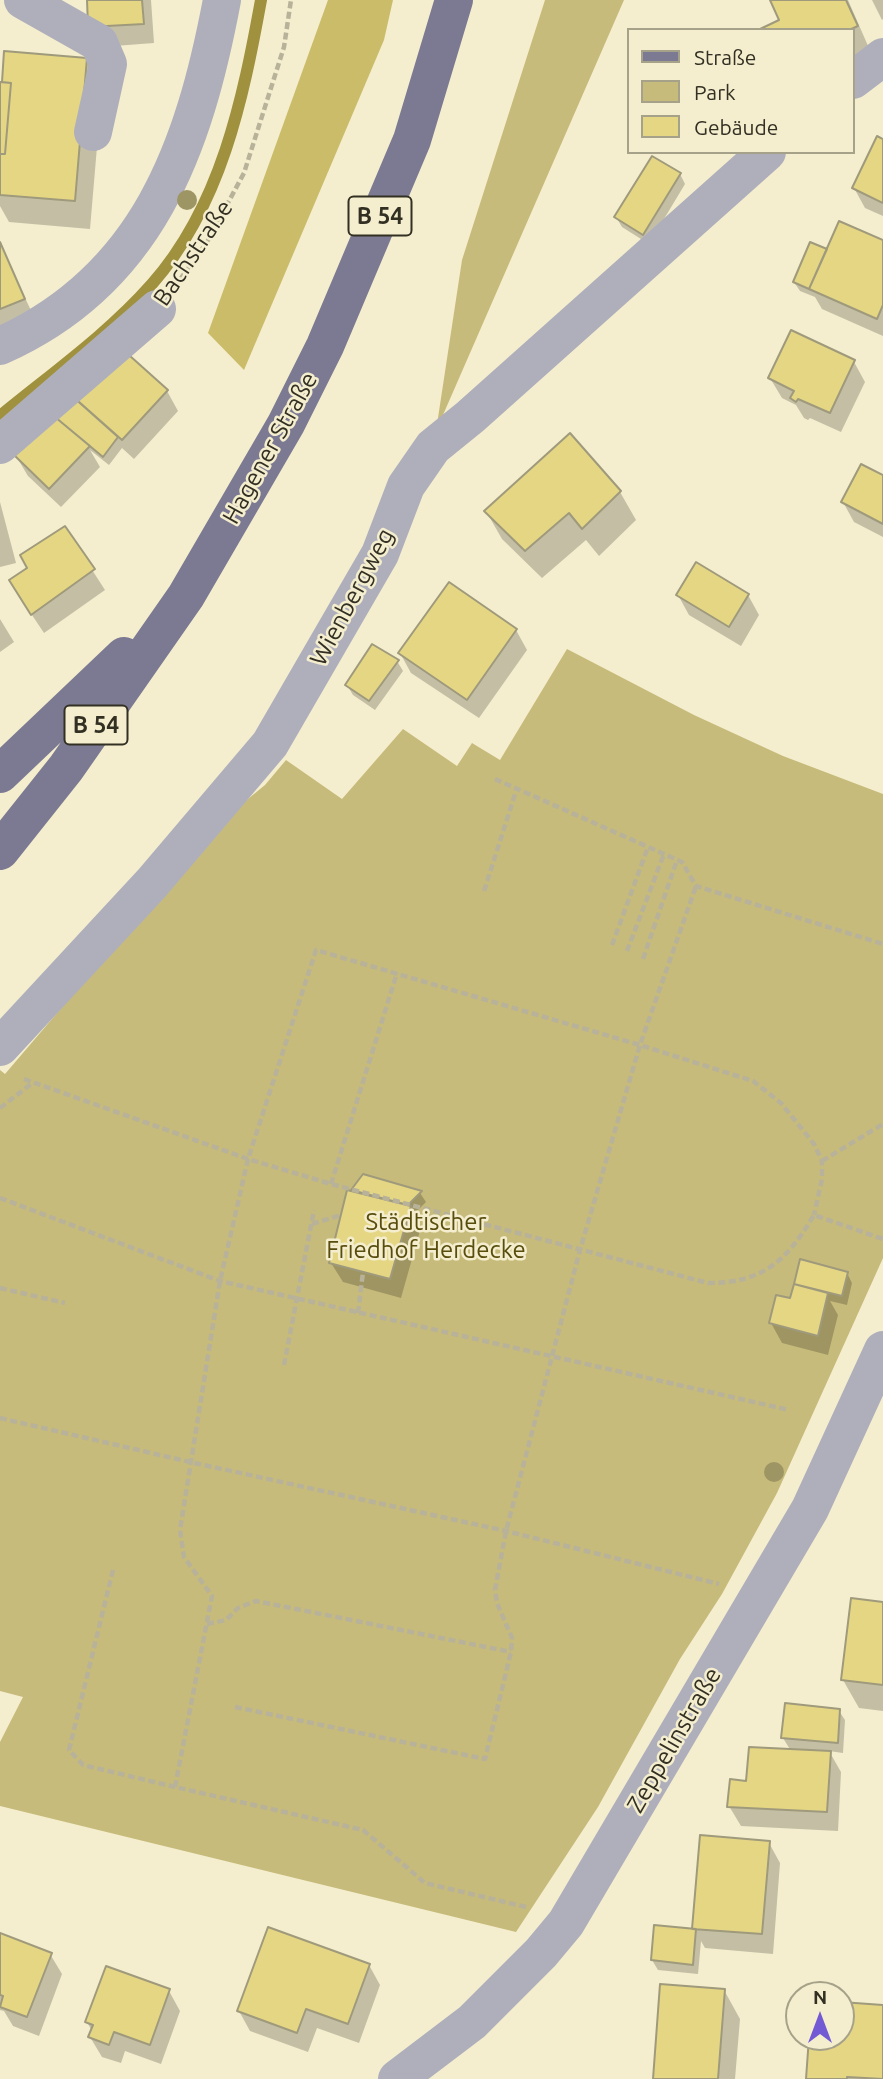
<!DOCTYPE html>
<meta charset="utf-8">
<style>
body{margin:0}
#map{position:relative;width:883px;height:2079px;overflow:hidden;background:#f4eece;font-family:Ubuntu,sans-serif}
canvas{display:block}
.legend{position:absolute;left:627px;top:28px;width:228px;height:126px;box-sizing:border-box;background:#f4eece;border:2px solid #a6a28a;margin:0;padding:9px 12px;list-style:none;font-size:21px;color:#322f23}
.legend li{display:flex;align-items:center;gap:14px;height:35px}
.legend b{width:35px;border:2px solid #a6a28a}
.north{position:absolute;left:785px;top:1981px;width:70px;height:70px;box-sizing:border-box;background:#f4eece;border:2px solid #a6a28a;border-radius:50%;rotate:0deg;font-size:19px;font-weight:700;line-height:28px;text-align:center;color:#322f23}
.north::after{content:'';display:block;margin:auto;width:24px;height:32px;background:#735ad4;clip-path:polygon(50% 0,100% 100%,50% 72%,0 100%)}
</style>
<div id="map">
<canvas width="883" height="2079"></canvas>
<ul class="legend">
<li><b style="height:9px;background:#7c7a93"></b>Straße</li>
<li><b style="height:19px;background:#c7bb7b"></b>Park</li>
<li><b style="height:19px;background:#e5d684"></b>Gebäude</li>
</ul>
<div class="north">N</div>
</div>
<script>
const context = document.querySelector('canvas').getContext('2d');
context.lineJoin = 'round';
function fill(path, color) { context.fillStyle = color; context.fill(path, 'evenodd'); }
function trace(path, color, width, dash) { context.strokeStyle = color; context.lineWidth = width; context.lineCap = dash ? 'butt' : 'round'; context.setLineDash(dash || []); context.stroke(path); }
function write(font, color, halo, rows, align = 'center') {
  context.font = font + ' Ubuntu,sans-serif'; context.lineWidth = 5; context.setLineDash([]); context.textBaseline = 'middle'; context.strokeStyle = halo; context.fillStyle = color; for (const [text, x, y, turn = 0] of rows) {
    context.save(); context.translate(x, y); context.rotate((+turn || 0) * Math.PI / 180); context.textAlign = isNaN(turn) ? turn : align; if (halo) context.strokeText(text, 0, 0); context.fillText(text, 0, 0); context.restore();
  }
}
const green = new Path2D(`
 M545 0H624L436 431 462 260Z
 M567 649 694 715 783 756 883 794V1258L777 1493 722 1594 680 1659 598 1807 516 1932 0 1806V1742L23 1697 0 1691V1070L5 1074 221 821 265 785 286 760 342 799 403 729 457 766 472 743 500 760Z`);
const forest = new Path2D(`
 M328 0H393L384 40 244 370 208 333Z`);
const shadow = new Path2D(`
 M88 0H151L154 43 101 47Z
 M772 0H848L872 55 853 63V30H762L781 21Z
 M872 0H883V19L882 20Z
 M6 53 86 59 102 88 90 229 9 222 0 206V83L4 84Z
 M883 141V216L865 208 854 188Z
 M680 174 685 184 649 244 622 227 616 217Z
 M883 242V336L822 309 815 297 800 291 794 282 827 252Z
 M0 245 35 319 0 333Z
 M854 362 865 382 841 432 810 418 808 420 804 418 796 405 782 398 770 378Z
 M167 391 178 411 134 459 122 448 109 465 90 450 100 467 61 507 28 476 16 456 74 397Z
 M883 477V537L854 522 843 502Z
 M620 492 636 520 599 556 586 540 542 578 502 539 486 511Z
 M0 502 16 563 0 567Z
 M65 528 105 590 44 633 22 600 29 568Z
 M678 595H748L759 615 741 646 689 615Z
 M0 619 14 642 0 652Z
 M516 630 527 650 479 718 411 673 400 653Z
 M397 661 403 671 375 710 353 695 347 685Z
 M364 1176 420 1193 426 1202 414 1214 421 1227 401 1298 343 1282 331 1263 355 1194 353 1190Z
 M847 1273 852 1283 847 1305 830 1301 838 1315 828 1355 782 1343 771 1323 791 1300 796 1284Z
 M883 1603V1711L859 1708 843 1680Z
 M839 1711 845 1720 843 1753 829 1751 841 1772 838 1831 741 1826 729 1806 748 1782 791 1751 783 1738Z
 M769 1843 780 1863 773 1954 705 1948 701 1941 698 1974 658 1970 652 1960 695 1931 694 1928Z
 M0 1935 50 1954 62 1974 39 2036 13 2026 4 2011 0 2010Z
 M369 1965 380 1985 359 2043 317 2028 308 2052 250 2031 239 2011Z
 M724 1990 740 2019 735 2079H655Z
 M169 1991 180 2011 161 2064 125 2051 121 2063 102 2057 90 2037 92 2031 87 2022Z
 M841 2004 883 2007V2079H808L811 2037H841Z`);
const stream = new Path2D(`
 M0 416C51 374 108 334 152 284 221 206 243 99 261 0`);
const building = new Path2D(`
 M87 0H142L144 24 88 27Z
 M770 0H846L858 26 849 30H758L779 20Z
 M4 51 87 58 75 201 0 195V154H5L11 83 2 82Z
 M0 82 11 83 5 154H0Z
 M877 136 883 139V203L852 188Z
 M652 156 681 173 643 235 614 217Z
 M839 221 883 240V305L877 319 809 289Z
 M0 242 25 299 0 309Z
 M810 242 827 249 809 289 793 282Z
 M791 330 855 360 830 413 798 399 796 402 790 398 794 391 768 378Z
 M120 347 168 390 122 440 69 393Z
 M72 396 118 437 103 457 55 417Z
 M55 417 90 446 49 489 14 455Z
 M570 433 621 491 582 529 569 513 525 551 484 511Z
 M861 464 883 475V524L841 502Z
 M65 526 95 569 31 615 9 580 27 568 20 555Z
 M696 562 749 594 729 627 676 595Z
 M449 582 517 629 467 700 398 653Z
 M372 644 399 660 369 701 345 685Z
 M363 1174 422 1191 408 1205 351 1190Z
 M347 1190 411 1206 390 1279 329 1263Z
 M800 1259 848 1272 842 1296 794 1284Z
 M794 1284 828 1293 818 1336 769 1323 776 1295 790 1298Z
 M851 1598 883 1602V1685L841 1680Z
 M785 1703 840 1709 838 1743 781 1738Z
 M749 1747 831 1751 827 1812 727 1807 730 1779 746 1781Z
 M700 1835 770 1841 762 1934 692 1929Z
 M654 1925 696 1929 693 1965 651 1960Z
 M268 1927 370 1964 348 2024 306 2009 297 2033 237 2011Z
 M0 1933 52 1953 27 2017 0 2007 3 1996 0 1995Z
 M106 1966 170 1989 150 2045 114 2032 109 2045 88 2037 93 2025 85 2022Z
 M660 1984 725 1989 718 2079H653Z
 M841 2002 883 2005V2079L847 2077V2079H806L809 2037H841Z`);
const path = new Path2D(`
 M181 278 207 242 244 173 284 47 291 0
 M495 779 682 862 696 886 883 944
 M484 891 517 788
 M612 945 648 847
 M627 951 664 854
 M643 959 677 860
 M24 1079 248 1159 331 1184 708 1283C764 1283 787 1260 814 1215L883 1239
 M0 1108 31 1084
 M822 1161 883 1124
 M331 1184 397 973
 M0 1198 220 1281 789 1410
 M312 1224 341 1215
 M0 1288 65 1303
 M358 1313 363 1272
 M284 1365 314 1210
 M0 1418 190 1462 506 1531 719 1584
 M113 1570 69 1750 83 1765 175 1787
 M207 1624 226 1620 238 1608 256 1601 511 1652
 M235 1707 485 1759 511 1652 512 1638 497 1603 495 1590 506 1531 580 1250 640 1045 696 886
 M526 1907 425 1883 363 1830 175 1787 212 1596 184 1557 180 1530 220 1281 248 1159 316 950 640 1045 753 1081 781 1103 814 1144 822 1161V1179L814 1215`);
const minor = new Path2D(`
 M23 0 99 43 108 64 93 132
 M853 80 883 57
 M0 346C148 280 194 148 222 0
 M0 445 157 309
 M0 1047 152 883 270 744 380 554 406 486 433 447 470 417 767 152
 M397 2079 472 2022 541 1953 566 1923 810 1509 883 1350`);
const major = new Path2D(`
 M0 774 124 656
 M0 851 66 768 186 596 286 424 325 346 412 140 454 0`);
const trees = [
 [187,200],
 [774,1472]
];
const shields = [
 [380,216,63],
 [96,725,63]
];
const shieldNames = [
 ["B 54",380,216],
 ["B 54",96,725]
];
const streetNames = [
 ["Bachstraße",193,253,-56],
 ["Hagener Straße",270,448,-61],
 ["Wienbergweg",352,597,-62],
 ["Zeppelinstraße",674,1740,-60]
];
const parkNames = [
 ["Städtischer",426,1222],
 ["Friedhof Herdecke",426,1250]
];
fill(green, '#c7bb7b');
fill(forest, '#cbbc6a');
fill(shadow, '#0003');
trace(stream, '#a0913f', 12);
fill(building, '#e5d684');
trace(building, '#9f9a7c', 2);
trace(path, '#b7b299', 4.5, [7, 3.5]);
trace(minor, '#afafbc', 38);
trace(major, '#7c7a93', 38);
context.fillStyle = '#9e9564';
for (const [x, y] of trees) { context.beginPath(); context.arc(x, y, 10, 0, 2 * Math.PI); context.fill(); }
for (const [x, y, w] of shields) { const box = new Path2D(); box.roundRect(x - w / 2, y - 19.5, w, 39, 5); context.fillStyle = '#f4eece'; context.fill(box); trace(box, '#322f23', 2); }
write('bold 23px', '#322f23', null, shieldNames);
write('24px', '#322f23', '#f4eece', streetNames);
write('24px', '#584d0d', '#f4eece', parkNames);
</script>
